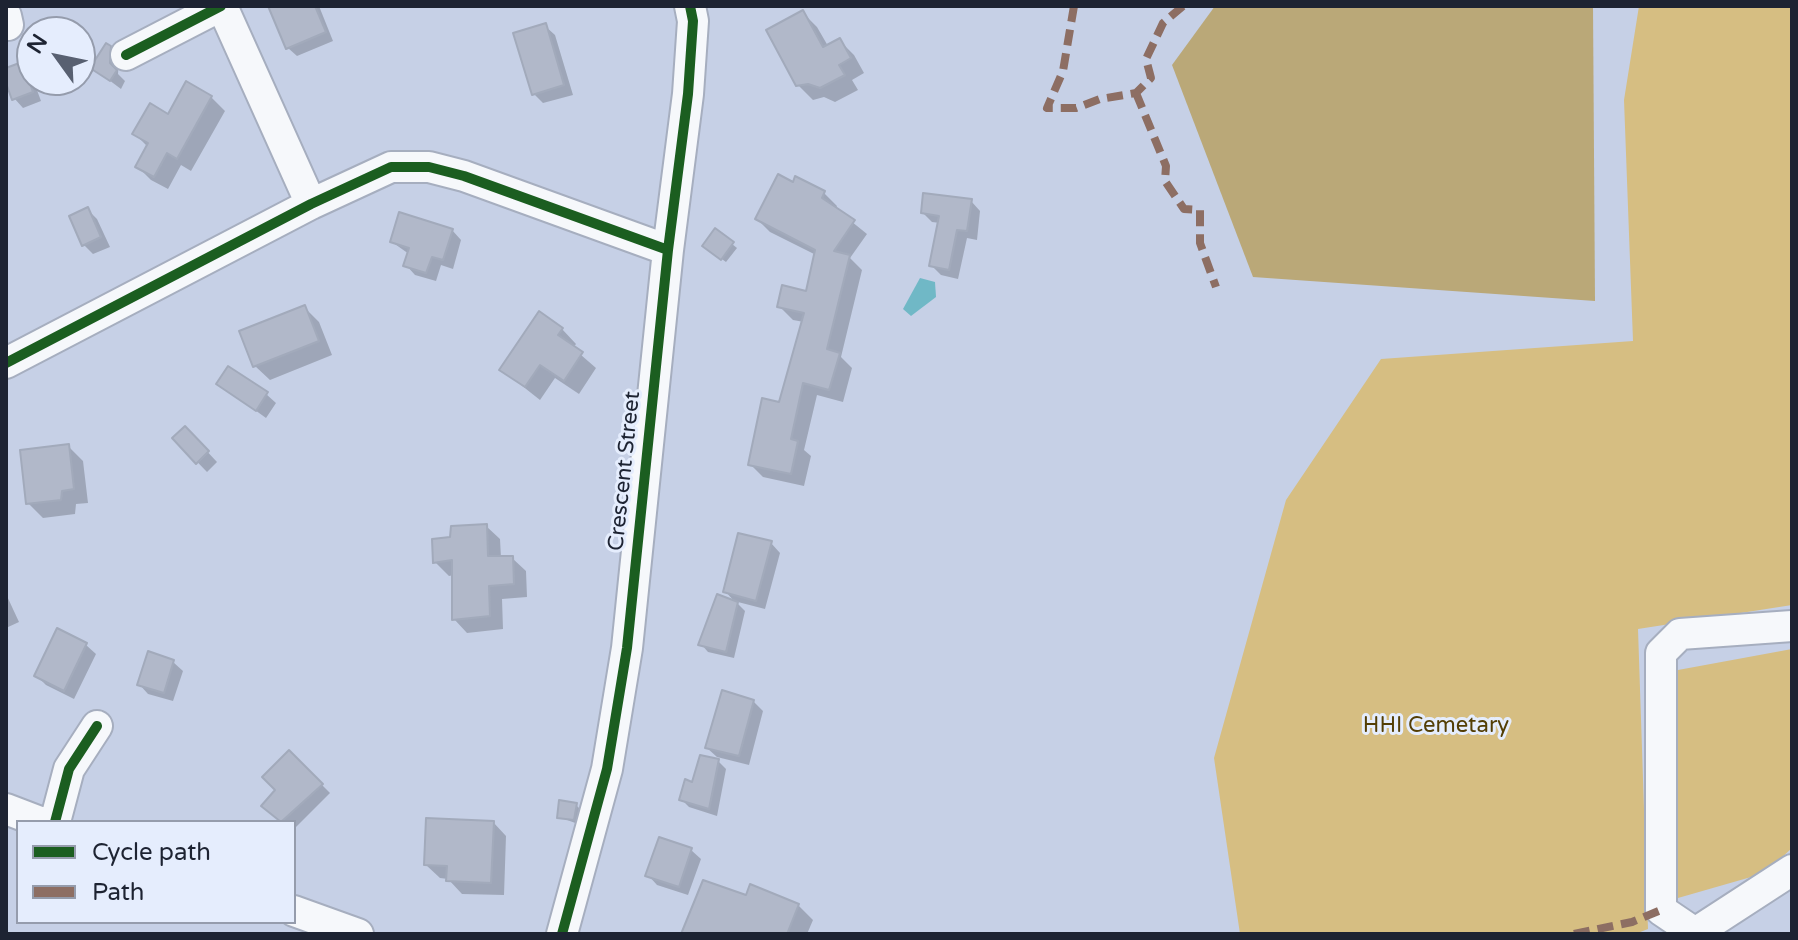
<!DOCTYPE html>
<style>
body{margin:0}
#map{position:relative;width:1798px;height:940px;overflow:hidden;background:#c6d0e6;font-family:"Varela Round",sans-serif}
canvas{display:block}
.frame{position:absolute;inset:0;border:8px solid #1d2332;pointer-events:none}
.legend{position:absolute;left:16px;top:820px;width:280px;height:104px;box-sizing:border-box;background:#e5edfd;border:2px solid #959cac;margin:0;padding:10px 14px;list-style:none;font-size:24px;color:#1d2332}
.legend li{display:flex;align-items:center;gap:16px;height:40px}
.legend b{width:40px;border:2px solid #959cac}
.north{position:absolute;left:16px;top:16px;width:80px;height:80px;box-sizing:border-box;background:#e5edfd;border:2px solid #959cac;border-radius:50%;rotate:303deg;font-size:22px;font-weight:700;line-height:32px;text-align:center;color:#1d2332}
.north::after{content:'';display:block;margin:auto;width:28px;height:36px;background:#586071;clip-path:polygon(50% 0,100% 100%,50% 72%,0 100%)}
</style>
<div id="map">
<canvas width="1798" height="940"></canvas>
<div class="frame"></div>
<ul class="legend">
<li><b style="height:10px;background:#1b5e20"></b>Cycle path</li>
<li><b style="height:10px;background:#8d6e63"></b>Path</li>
</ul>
<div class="north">N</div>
</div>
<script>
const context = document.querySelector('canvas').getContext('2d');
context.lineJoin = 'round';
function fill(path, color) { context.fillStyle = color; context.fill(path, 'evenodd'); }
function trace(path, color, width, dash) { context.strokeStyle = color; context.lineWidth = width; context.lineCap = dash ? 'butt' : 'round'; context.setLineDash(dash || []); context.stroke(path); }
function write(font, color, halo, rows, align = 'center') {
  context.font = font + ' "Varela Round",sans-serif'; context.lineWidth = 6; context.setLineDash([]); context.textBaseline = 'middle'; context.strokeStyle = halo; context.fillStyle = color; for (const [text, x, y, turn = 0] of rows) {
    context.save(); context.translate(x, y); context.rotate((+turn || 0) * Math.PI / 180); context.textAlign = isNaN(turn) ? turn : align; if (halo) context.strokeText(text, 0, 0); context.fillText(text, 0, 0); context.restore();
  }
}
const green = new Path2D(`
 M1639 6H1792V605L1638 629 1648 929 1635 934H1240L1214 758 1286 500 1381 359 1633 341 1624 100Z
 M1792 649V848L1765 873 1678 898V670Z`);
const forest = new Path2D(`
 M1215 6H1593L1595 301 1253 277 1172 65Z`);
const water = new Path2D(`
 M920 278 935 282 936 297 911 316 903 309Z`);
const shadow = new Path2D(`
 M278 6H319L333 41 297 56 288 48Z
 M802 12 817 27 828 46 839 40 854 55 864 73 852 80 858 90 835 102 824 97 813 100 798 85Z
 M545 26 555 35 573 95 543 103 534 94Z
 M109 47 119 57 118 74 125 81 121 89 93 68Z
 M22 64 31 74 41 101 23 108 14 98 6 77V70Z
 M187 84 211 97 225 111 191 171 181 165 168 189 151 180 137 166 148 147 135 134 169 116Z
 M794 184 824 193 837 206 836 209 867 234 850 258 862 270 841 357 852 368 843 402 817 395 804 450 811 456 804 486 763 477 750 464 780 404 804 322 793 320 779 306 807 294 816 255 770 232 757 219Z
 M971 201 980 211 977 240 967 238 958 279 941 275 931 265 940 223 932 222 923 213Z
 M88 210 97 219 110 247 93 254 84 245Z
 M452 230 461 240 453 269 441 265 436 281 415 275 406 265 409 254 392 242Z
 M732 244 737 248 726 262 709 250Z
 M304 307 319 322 332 355 270 380 255 366Z
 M562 329 576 344 573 348 596 368 579 394 555 378 540 400 502 370Z
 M219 384 266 394 276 403 266 418Z
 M185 428 217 462 207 472 174 438Z
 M68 446 83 461 88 503 76 504 75 514 43 518 28 503Z
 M486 526 500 539 501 558H512L526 571 527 597 502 599 503 629 467 633 454 619V575L449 576 435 562 452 539Z
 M771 543 780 553 765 609 734 601 725 591Z
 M6 594 19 622 6 628Z
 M737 603 745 611 734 658 708 652 701 644Z
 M86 645 96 654 74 699 46 685 36 675Z
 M173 662 183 671 173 701 148 694 139 684Z
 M753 701 763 711 749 765 717 757 707 748Z
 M289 752 330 793 294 829V822H281L272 815Z
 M718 761 726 769 717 816 689 807 681 799Z
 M576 805 580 809 578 824 559 817Z
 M493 822 506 836 504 895 462 894 448 879 440 878 426 865Z
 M691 850 701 859 688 895 657 885 648 875Z
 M747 897 798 905 813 920 807 934H683Z`);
const building = new Path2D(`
 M268 6H315L326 32 286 49Z
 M803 10 823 47 840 38 851 58 839 65 845 75 820 88 808 84 796 86 766 30Z
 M546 23 564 85 532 95 513 33Z
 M106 43 111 46 110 63 117 70 110 81 90 68Z
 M22 62 33 92 12 100 6 83V68Z
 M186 81 212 96 177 159 167 153 154 177 135 167 148 143 132 134 150 103 168 114Z
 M778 174 793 182 795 176 825 191 822 198 855 220 834 251 850 255 827 349 840 353 829 390 803 383 791 439 798 441 791 474 748 465 762 398 779 402 804 313 777 307 782 285 806 291 815 250 755 219Z
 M923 193 972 199 967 231 957 230 949 270 929 266 939 216 921 213Z
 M88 207 101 237 82 246 69 216Z
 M399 212 453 229 443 260 432 257 426 273 403 266 409 248 390 242Z
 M715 228 734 242 721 260 702 246Z
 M305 305 319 341 253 367 239 331Z
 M539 311 563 328 558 335 583 352 564 381 540 365 525 387 499 370Z
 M228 366 268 392 256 411 216 384Z
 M185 426 209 451 196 464 172 438Z
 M69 444 74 489 62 491 61 500 26 504 20 450Z
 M487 524 488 556H513L514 584 489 586 490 616 452 620V560L433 563 432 539 450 537 451 526Z
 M738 533 772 541 756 601 723 592Z
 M717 594 738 602 726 652 698 645Z
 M57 628 87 643 64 691 34 676Z
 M148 651 174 660 164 693 137 685Z
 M722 690 754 700 739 756 705 748Z
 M289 750 323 784 281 822 261 806 275 790 262 777Z
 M700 755 719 759 709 809 679 800 685 779 692 782Z
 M559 800 577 803 574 820 557 818Z
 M426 818 494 821 491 883 446 881 447 866 424 865Z
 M659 837 692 848 679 887 645 876Z
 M703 880 746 895 750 884 799 904 787 934H681Z`);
const minor = new Path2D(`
 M222 6 311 204
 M6 16 8 25
 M126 55 221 6
 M6 363 311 204 391 167H429L464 176 668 250
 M1792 626 1680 634 1661 653V910L1695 933 1792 870
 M6 809 40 822
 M55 822 69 769 97 726
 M294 911 358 934
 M562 934 607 769 627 648 668 250 688 94 693 21 690 6`);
const quiet = new Path2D(`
 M1074 6 1063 71 1047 108H1076L1100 99 1136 93 1151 78 1146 59 1163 23 1183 6
 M1136 93 1166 166 1165 181 1184 209 1200 210V243L1216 287
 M1574 934 1632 922 1661 910`);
const cycleway = new Path2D(`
 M126 55 221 6
 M6 363 311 204 391 167H429L464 176 668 250
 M55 822 69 769 97 726
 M562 934 607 769 627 648 668 250 688 94 693 21 690 6`);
const streetNames = [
 ["Crescent Street",625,471,-84]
];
const parkNames = [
 ["HHI Cemetary",1436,726]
];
fill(green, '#d6be82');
fill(forest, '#baa878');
fill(water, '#70b8c6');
fill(shadow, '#0003');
fill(building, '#b1b8c9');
trace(building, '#a2aabb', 2);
trace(minor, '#a6aebf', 34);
trace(minor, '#f6f8fb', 30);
trace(quiet, '#8d6e63', 8, [16, 8]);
trace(cycleway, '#1b5e20', 10);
write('22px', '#1d2332', '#e5edfd', streetNames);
write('22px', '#533e05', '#e5edfd', parkNames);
</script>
